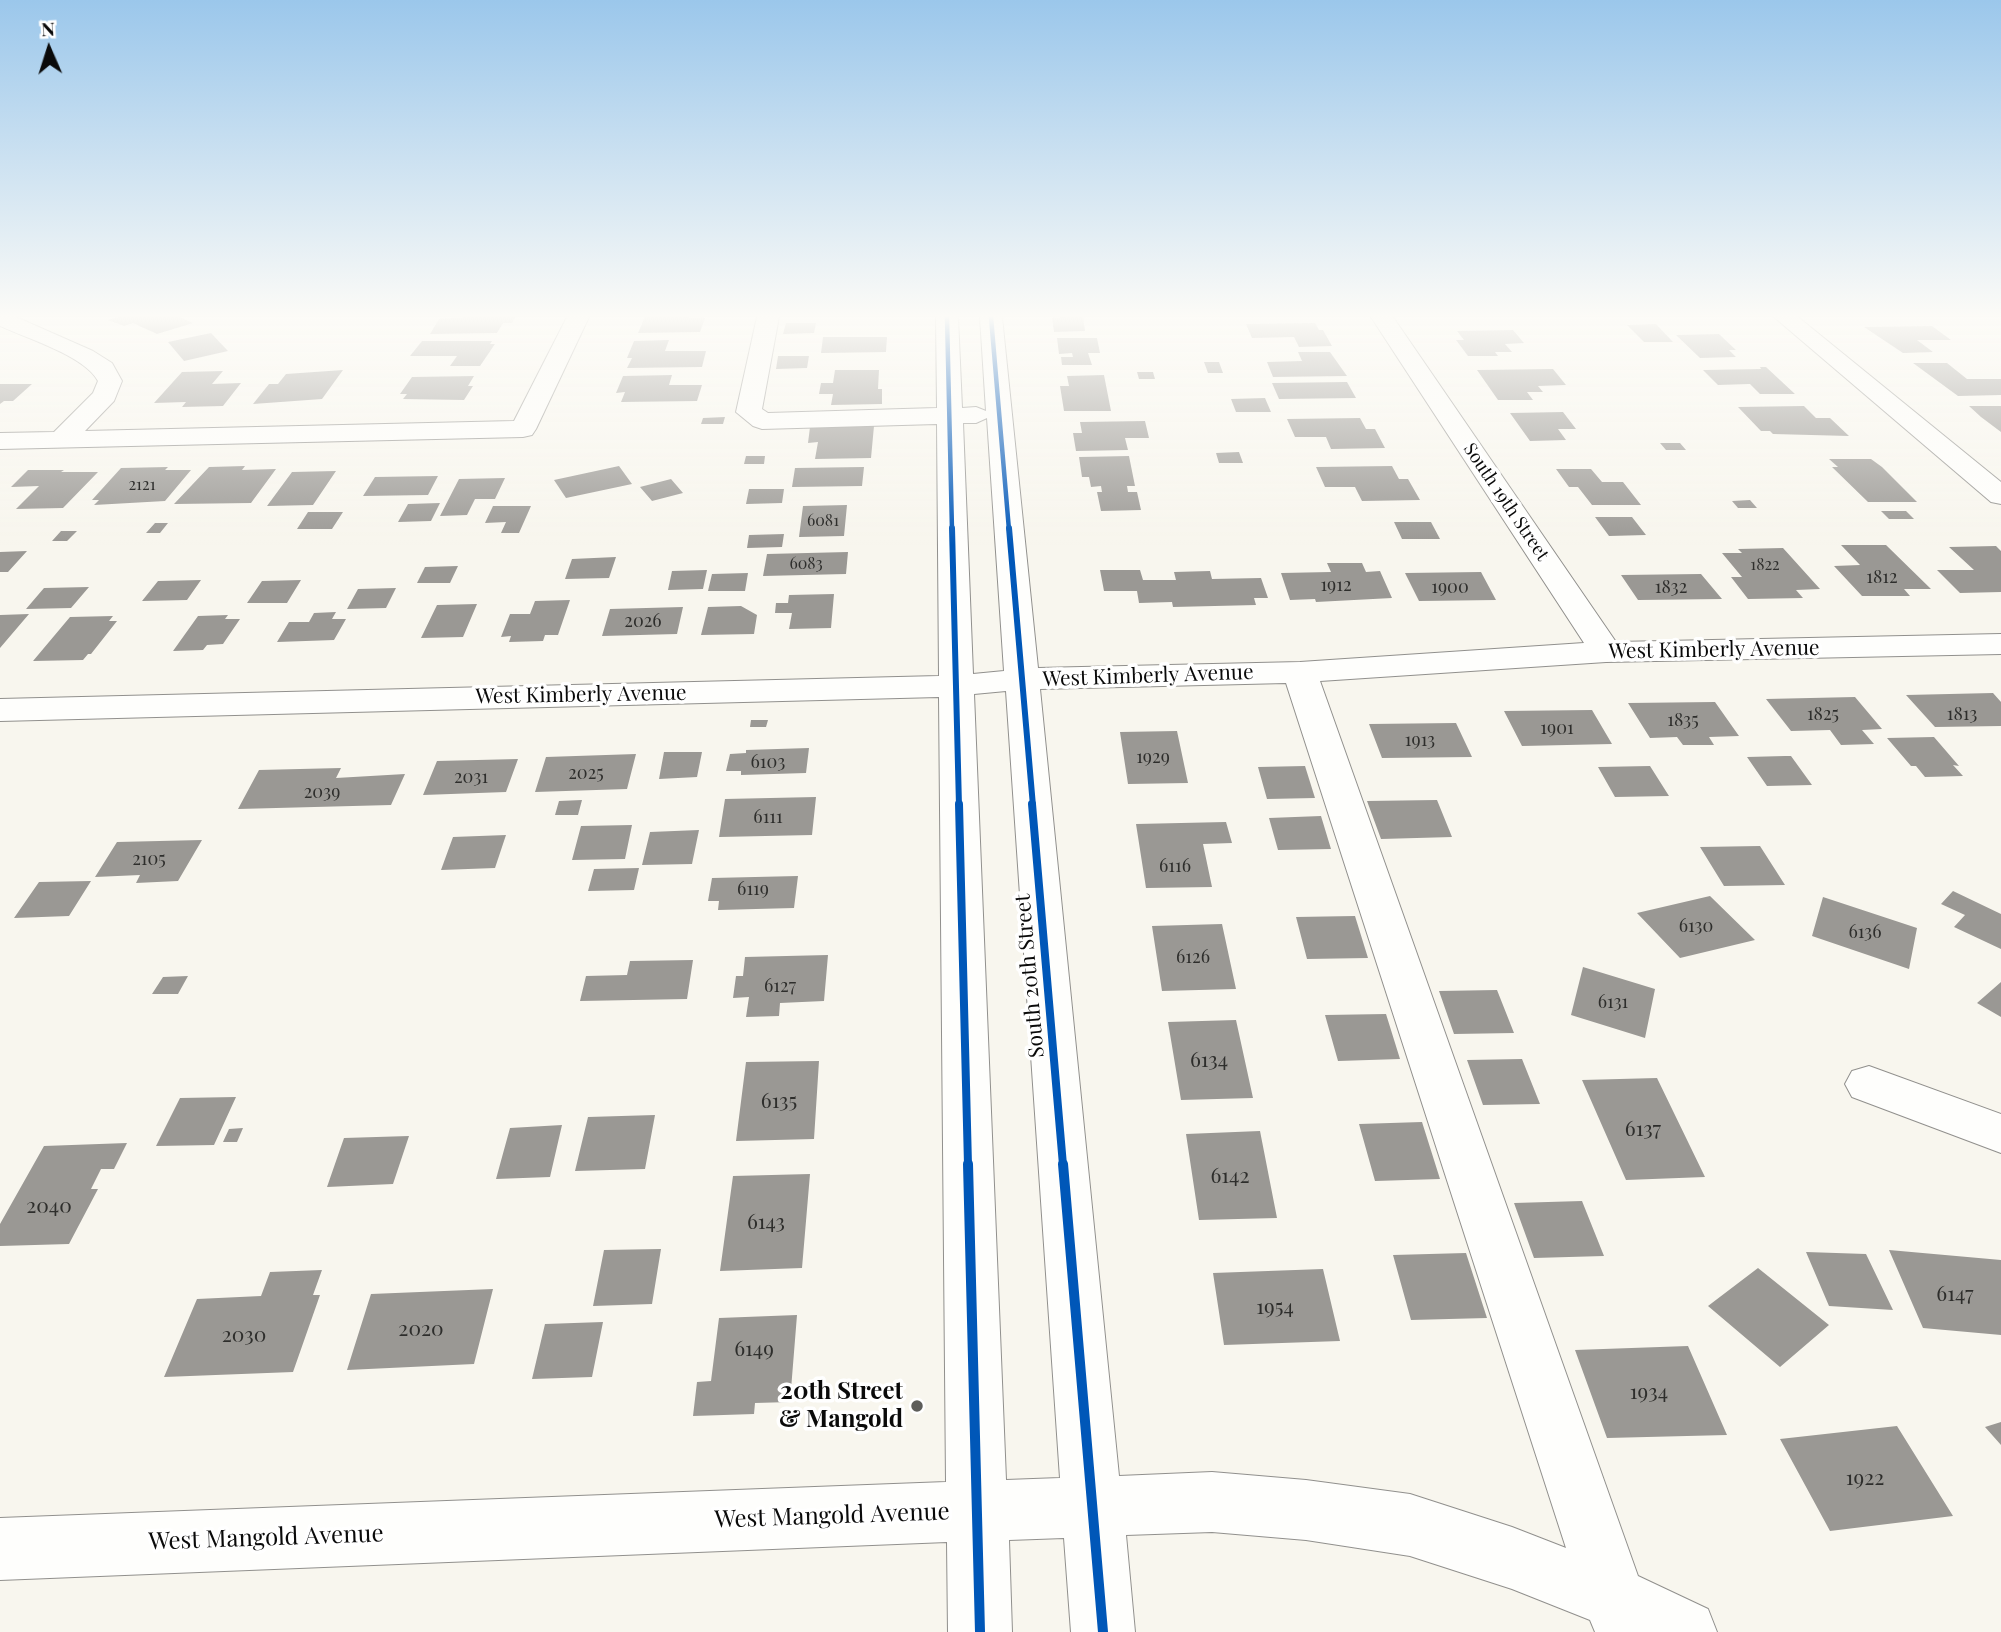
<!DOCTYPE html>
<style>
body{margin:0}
#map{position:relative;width:2001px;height:1632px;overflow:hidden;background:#f8f6ee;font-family:"Playfair Display",serif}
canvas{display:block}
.north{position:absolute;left:14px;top:14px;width:70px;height:70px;-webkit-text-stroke:5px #fff;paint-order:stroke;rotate:357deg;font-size:19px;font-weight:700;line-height:28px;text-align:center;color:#0a0a0a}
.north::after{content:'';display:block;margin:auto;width:24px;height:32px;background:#0a0a0a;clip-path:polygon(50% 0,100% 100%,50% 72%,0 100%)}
</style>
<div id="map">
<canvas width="2001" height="1632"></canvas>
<div class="north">N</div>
</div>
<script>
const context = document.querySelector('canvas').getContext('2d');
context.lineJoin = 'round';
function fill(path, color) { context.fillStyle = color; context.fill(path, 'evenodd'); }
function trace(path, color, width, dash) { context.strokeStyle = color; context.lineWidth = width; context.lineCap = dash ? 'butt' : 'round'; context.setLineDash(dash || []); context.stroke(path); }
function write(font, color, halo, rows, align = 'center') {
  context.font = font + ' "Playfair Display",serif'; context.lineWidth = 7; context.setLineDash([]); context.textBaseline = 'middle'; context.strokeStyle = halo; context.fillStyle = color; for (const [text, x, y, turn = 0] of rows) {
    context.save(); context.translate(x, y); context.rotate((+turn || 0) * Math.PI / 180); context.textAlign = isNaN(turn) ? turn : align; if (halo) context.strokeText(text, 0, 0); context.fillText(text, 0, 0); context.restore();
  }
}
const building = new Path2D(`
 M119 317H179L193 323 157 334 133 323 124 326 108 320Z
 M468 317H515L512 323H503L497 333 430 334 439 319Z
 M645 317H682L705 318 700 332 638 333Z
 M1064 317H1083L1085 331 1054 332 1052 318Z
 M786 323H816L814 333 783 334Z
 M1315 323 1319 330H1323L1332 346 1299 347 1294 337 1252 338 1246 324Z
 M1656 324 1673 342H1644L1627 325Z
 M1932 326 1951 340H1917L1933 352 1903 353 1864 327Z
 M1513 330 1524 343 1505 344 1512 352H1495L1498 356H1468L1456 340H1464L1457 331Z
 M211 333 228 351 184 361 168 342Z
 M1719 334 1736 350H1729L1736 357 1700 358 1676 335Z
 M823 337H887L886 352 821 353Z
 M1057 338H1097L1100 353H1088L1092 365H1062L1061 357H1073L1072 353 1059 354Z
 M669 340 665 351H706L702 367 627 368 632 358H627L634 341Z
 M422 341H492L490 344H495L480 366H450L457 356H410Z
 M1298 352H1330L1347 376 1273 377 1267 362 1302 361Z
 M778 356H809L807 368 776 369Z
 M1204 362H1219L1223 373H1208Z
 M1913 363H1947L1967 379H2001V395L1958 396Z
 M1760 367H1766L1795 394H1760L1750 384 1718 385 1703 370 1761 369Z
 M1553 369 1566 385 1538 386 1543 392H1527L1533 400H1498L1477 370Z
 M343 370 322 399 253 404 269 384H278L286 374Z
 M835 370H879L878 389H882V404L831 405 833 394H819L821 383H833Z
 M223 371 212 384 241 383 223 406 182 407 186 402 154 403 182 372Z
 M1137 372H1153L1155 379H1139Z
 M672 375 669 385H702L697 401 621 402 625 392 616 393 623 376Z
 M1104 375 1111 411H1064L1060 386H1069L1067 376Z
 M474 376 468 386H473L464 400 403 399 407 394H400L412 377Z
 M1347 382 1356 398 1279 399 1272 383Z
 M0 384H32L13 401H4L0 404Z
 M1265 398 1271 412H1236L1231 399Z
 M1804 406 1816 418H1830L1849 436 1773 434 1770 431H1761L1738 407Z
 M1969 406H2001V432L1981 417Z
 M1563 412 1576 429H1558L1566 440 1530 441 1510 413Z
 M725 417 723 424H701L703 418Z
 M1360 418 1366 429H1375L1385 448 1331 449 1326 437H1295L1287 419Z
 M1145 421 1149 438H1125L1128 450 1076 451 1073 433H1082L1080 422Z
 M874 426 871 458 815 459 818 442 808 443 810 427Z
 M1660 443H1680L1686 450H1666Z
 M1239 452 1243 463H1219L1216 453Z
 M746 456H765L764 464H744Z
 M1129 456 1135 486H1127L1128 492H1137L1141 510 1101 511 1097 492H1102L1101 486 1091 487 1089 477H1082L1079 457Z
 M1829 459H1871L1882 467 1917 502H1868L1832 467H1838Z
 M245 466 242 470 276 469 251 503 174 504 209 467Z
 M619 466 632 484 566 498 554 480Z
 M1392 466 1399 479H1408L1420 500 1362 501 1355 487H1325L1316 467Z
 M168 467 165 470H191L165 501 94 505 99 500H92L121 468Z
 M864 467 862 486 792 487 795 468Z
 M1556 469H1591L1602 482H1623L1641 505H1592L1578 487H1569Z
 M28 470H64L61 472H98L63 508 16 509 39 486 11 487Z
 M336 471 313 505 267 506 292 472Z
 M438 476 428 495 363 496 375 477Z
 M505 478 495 499H475L467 515 440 516 459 479Z
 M671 479 683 493 652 501 640 487Z
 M749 489H784L782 503 746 504Z
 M1750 500 1757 508H1738L1732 501Z
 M440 503 431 521 398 522 408 504Z
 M847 505 844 536 799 537 803 506Z
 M493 506H531L519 533H501L506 522 485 523Z
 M1881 511H1906L1914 519H1889Z
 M308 512H343L332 529H297Z
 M1595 517H1632L1646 535 1609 536Z
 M1394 522H1431L1440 539H1402Z
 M155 523H168L160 533H146Z
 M61 531H77L67 541H52Z
 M784 534 782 547 747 548 749 535Z
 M1841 545H1886L1931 589H1904L1910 596H1862L1834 566 1860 565Z
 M1996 546 2001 551V592L1960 593 1937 570H1974L1949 547Z
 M1783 548 1820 589 1796 590 1803 598 1748 599 1731 577H1742L1722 553H1742L1738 549Z
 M27 551 8 572H0V552Z
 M848 552 846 574 763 576 767 554Z
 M616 557 609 578 565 579 572 559Z
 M1327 563H1362L1366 572 1380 571 1392 598 1316 602 1315 599 1290 600 1281 573 1331 572Z
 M458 566 450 583H417L425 567Z
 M707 570 703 589 668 590 672 571Z
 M1100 570H1140L1143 580H1176L1174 572 1210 571 1212 579 1261 578 1268 598H1254L1256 605 1173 607 1172 602 1139 603 1137 591H1104Z
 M1481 572 1496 600 1419 601 1405 573Z
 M748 573 745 591H708L712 574Z
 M1701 574 1722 599 1638 600 1621 575Z
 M201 580 187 600 142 601 158 581Z
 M301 580 287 603H247L262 581Z
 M89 587 71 608 26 609 44 588Z
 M396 588 386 608 347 609 358 589Z
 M834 594 831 628 789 629 792 613H775L776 603H788L789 595Z
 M570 600 558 635H545L543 641 509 642 511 636 501 637 510 614H530L535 601Z
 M477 604 463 637 421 638 437 605Z
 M741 606 757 615 754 634 701 635 708 607Z
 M683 607 677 634 602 636 610 609Z
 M336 612 332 619H346L334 640 277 642 289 622H309L314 613Z
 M29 614 0 648V615Z
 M228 615 225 619H240L223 644 207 645 203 650 173 651 198 616Z
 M113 616 109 621H117L91 654H88L83 660 33 661 70 617Z
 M1993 693 2001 702V726L1935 727 1906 695Z
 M1855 697 1882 729 1862 730 1874 744 1841 745 1830 730 1791 731 1766 699Z
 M1715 702 1739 736 1709 737 1714 745H1683L1677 737 1650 738 1628 703Z
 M1592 710 1612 744 1522 746 1504 711Z
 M751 720H768L766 727H750Z
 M1456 723 1472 757 1382 758 1369 724Z
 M1177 731 1188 783 1128 784 1120 732Z
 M1934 737 1959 766 1953 765 1963 776 1925 777 1916 766H1911L1887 738Z
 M809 748 806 773 741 775V771H726L730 754 746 753V750Z
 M664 752H702L697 777 659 779Z
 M636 754 627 789 535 792 546 757Z
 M1785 756H1791L1812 785 1767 786 1747 757Z
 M518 759 506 792 423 795 437 761Z
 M1305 766 1315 798 1267 799 1258 767Z
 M1650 766 1669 796 1615 797 1598 767Z
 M341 768 336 778 405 774 391 805 238 809 259 770Z
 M816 797 812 835 719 837 725 799Z
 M582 800 578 815H555L559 801Z
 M1437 800 1452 837 1381 839 1367 801Z
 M1321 816 1331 849 1278 850 1269 818Z
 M1226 822 1232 843 1203 844 1212 887 1146 888 1136 824Z
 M632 825 625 859 572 860 581 826Z
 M699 830 692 864 642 865 650 832Z
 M506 835 495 868 441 870 453 837Z
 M202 840 178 881 136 883 140 875 95 877 117 842Z
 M1760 846 1785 885 1724 886 1700 847Z
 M639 868 634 890 588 891 594 869Z
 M798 876 794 908 718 910 719 901H708L712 878Z
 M91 881 69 916 14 918 39 882Z
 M1953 891 2001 914V949L1954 927 1965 915 1941 904Z
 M1710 896 1755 940 1680 958 1637 913Z
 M1823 897 1917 928 1909 969 1812 936Z
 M1355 916 1368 958 1307 959 1296 917Z
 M1222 924 1236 989 1162 991 1152 926Z
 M828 955 824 1001 780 1003 779 1016 746 1017 749 997 733 998 736 976H743L745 957Z
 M693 960 687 999 580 1001 586 976 627 975 630 961Z
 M1583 967 1655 989 1645 1038 1571 1015Z
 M188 976 178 994H152L163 977Z
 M2001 982V1017L1977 1003Z
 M1497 990 1514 1033 1454 1034 1439 991Z
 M1386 1014 1400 1059 1338 1061 1325 1015Z
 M1236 1020 1253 1098 1181 1100 1168 1022Z
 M1522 1059 1540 1104 1483 1105 1467 1060Z
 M819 1061 814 1139 736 1141 746 1062Z
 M1657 1078 1705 1177 1626 1180 1582 1080Z
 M236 1097 214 1145 156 1146 180 1098Z
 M655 1115 645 1169 575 1171 588 1117Z
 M1422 1122 1440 1179 1375 1181 1359 1124Z
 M562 1125 550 1177 496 1179 510 1128Z
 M243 1128 237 1142H223L229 1129Z
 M1260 1131 1277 1218 1199 1220 1186 1134Z
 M409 1136 393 1184 327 1187 344 1138Z
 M127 1143 114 1169H101L91 1189H98L69 1244 0 1246V1224L44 1146Z
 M810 1174 802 1268 720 1271 733 1176Z
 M1582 1201 1604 1256 1534 1258 1514 1203Z
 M661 1249 652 1304 593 1306 604 1250Z
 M1889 1250 2001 1260V1335L1923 1328Z
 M1806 1252 1866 1254 1893 1310 1829 1306Z
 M1466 1253 1487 1318 1411 1320 1393 1255Z
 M1758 1268 1829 1325 1780 1367 1708 1306Z
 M1323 1269 1340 1341 1224 1345 1213 1273Z
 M322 1270 313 1295H320L293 1372 164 1377 197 1299 261 1296 270 1272Z
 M493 1289 474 1364 347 1370 371 1294Z
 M797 1315 790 1402 755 1403 754 1414 693 1416 697 1382 711 1381 719 1318Z
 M603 1322 592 1377 532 1379 545 1324Z
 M1688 1346 1727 1435 1607 1438 1575 1350Z
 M2001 1422V1445L1985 1427Z
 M1897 1426 1953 1516 1830 1531 1780 1439Z`);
const minor = new Path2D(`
 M0 317H16L93 351 112 363 122 381 114 401 85 431 514 421 567 317H589L536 429 532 435 523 437 0 449V433L54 432 93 393 98 381C85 356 26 338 0 326Z
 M757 317H779L762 409 768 413 937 408 936 317H958L962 408 976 407 986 411 980 317H1002L1038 668 1300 662 1584 643 1371 317H1393L1616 642 2001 634V654L1606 662 1320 681 1638 1576 1708 1609 1717 1632H1595L1590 1620 1512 1589 1410 1556 1306 1540 1212 1532 1126 1535 1135 1632H1071L1064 1538 1009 1540 1012 1632H948L947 1542 0 1580V1518L946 1482 939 697 0 721V699L939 676 937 424 762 429 753 426 736 412ZM987 418 1004 671 973 674 963 423H976ZM1286 683 1566 1548 1512 1527 1410 1494 1306 1480 1212 1472 1119 1476 1040 689ZM1006 691 1060 1478 1006 1480 974 694Z
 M1774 317H1798L2001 482V504L1991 502Z
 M1869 1066 2001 1114V1153L1852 1097 1845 1084 1852 1071Z`);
const cyclewayFar3 = new Path2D(`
 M947 317 952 530
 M991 317 1009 530`);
const cyclewayFar2 = new Path2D(`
 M952 528 959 806
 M1009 528 1033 806`);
const cyclewayFar1 = new Path2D(`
 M959 804 968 1165
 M1032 804 1063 1165`);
const cycleway = new Path2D(`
 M968 1164 980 1632
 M1063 1164 1103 1632`);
const markers = [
 [917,1406,7,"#5d5d5a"]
];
const farNumbernames = [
 ["2121",142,485],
 ["6081",823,521],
 ["6083",806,564],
 ["1822",1765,565]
];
const farStreetnames = [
 ["South 19th Street",1506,502,56]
];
const numberNames = [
 ["1812",1882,577],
 ["1912",1336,585],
 ["1900",1450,587],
 ["1832",1671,587],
 ["2026",643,621],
 ["1825",1823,714],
 ["1813",1962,714],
 ["1835",1683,720],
 ["1901",1557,728],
 ["1913",1420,740],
 ["1929",1153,757],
 ["6103",768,762],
 ["2025",586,773],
 ["2031",471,777],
 ["2039",322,792],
 ["6111",768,817],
 ["2105",149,859],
 ["6116",1175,866],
 ["6119",753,889],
 ["6130",1696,926],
 ["6136",1865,932],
 ["6126",1193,957],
 ["6127",780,986],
 ["6131",1613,1002]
];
const streetNames = [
 ["West Kimberly Avenue",1714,650,-1],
 ["West Kimberly Avenue",1148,676,-2],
 ["West Kimberly Avenue",581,695,-1],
 ["South 20th Street",1030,976,-95]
];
const nearNumbernames = [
 ["6134",1209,1060],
 ["6135",779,1101],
 ["6137",1643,1129],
 ["6142",1230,1176],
 ["2040",49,1206],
 ["6143",766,1222],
 ["6147",1955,1294],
 ["1954",1275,1307],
 ["2020",421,1329],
 ["2030",244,1335],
 ["6149",754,1349],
 ["1934",1649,1392],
 ["1922",1865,1478]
];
const nearPoinames = [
 ["20th Street",903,1392],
 ["& Mangold",903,1420]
];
const nearStreetnames = [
 ["West Mangold Avenue",832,1516,-2],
 ["West Mangold Avenue",266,1538,-2]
];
fill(building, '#9a9894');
trace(minor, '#91908d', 2);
fill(minor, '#fefefc');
trace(cyclewayFar3, '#0057b8', 4.5);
trace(cyclewayFar2, '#0057b8', 6);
trace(cyclewayFar1, '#0057b8', 8);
trace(cycleway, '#0057b8', 10);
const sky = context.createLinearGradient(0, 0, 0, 545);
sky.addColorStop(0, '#9bc7eb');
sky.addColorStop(0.58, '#fcfbf7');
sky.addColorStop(1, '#fcfbf700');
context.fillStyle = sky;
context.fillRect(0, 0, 2001, 545);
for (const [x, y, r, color] of markers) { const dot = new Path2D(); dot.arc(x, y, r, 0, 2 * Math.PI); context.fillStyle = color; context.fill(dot); trace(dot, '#fff', 2.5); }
write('16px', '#2e2e2c', null, farNumbernames);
write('18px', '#0a0a0a', '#fff', farStreetnames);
write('18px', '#2e2e2c', null, numberNames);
write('21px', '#0a0a0a', '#fff', streetNames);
write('21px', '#2e2e2c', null, nearNumbernames);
write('bold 24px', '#0a0a0a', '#fff', nearPoinames, 'right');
write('24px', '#0a0a0a', '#fff', nearStreetnames);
</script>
